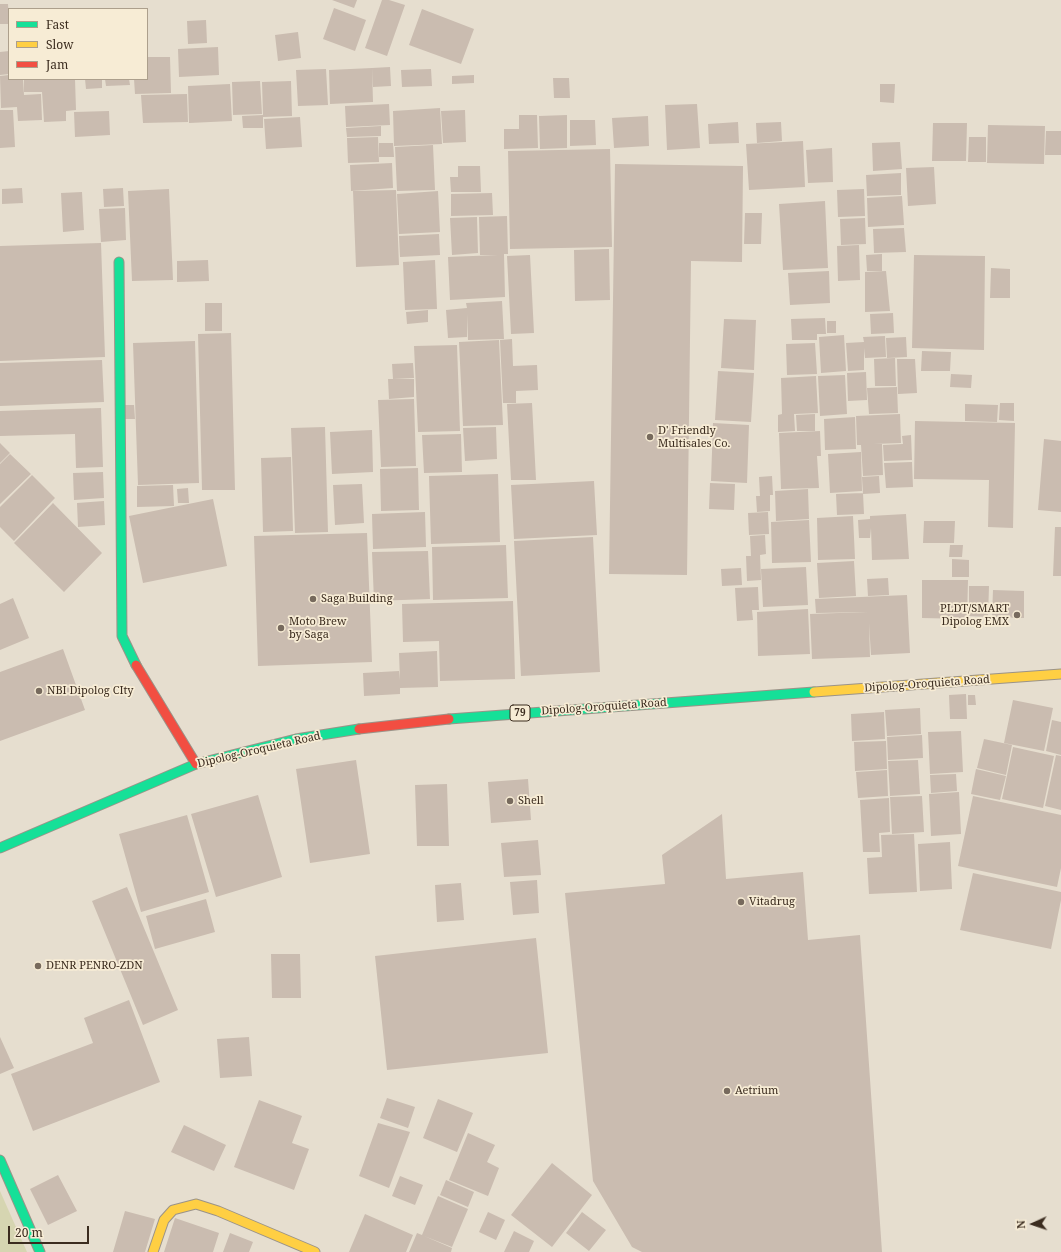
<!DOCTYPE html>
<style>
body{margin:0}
#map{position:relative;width:1061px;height:1252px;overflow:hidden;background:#e6decf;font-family:"Noto Serif",serif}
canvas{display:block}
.legend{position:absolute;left:8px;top:8px;width:140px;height:72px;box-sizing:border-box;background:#f7ecd5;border:1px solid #ac9f8c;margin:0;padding:5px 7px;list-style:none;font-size:12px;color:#3b2c1f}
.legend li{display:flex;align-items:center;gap:8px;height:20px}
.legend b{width:20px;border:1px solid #ac9f8c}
.north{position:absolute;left:1013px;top:1204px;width:40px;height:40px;-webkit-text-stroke:3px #f7ecd5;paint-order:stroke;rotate:267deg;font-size:11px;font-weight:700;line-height:16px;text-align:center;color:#3b2c1f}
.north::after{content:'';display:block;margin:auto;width:14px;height:18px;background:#3b2c1f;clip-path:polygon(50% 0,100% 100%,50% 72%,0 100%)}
.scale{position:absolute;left:8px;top:1226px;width:81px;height:18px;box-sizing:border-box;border:2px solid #3b2c1f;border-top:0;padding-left:5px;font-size:12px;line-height:14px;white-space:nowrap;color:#3b2c1f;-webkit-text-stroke:3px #f7ecd5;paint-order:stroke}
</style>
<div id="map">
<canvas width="1061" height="1252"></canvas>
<ul class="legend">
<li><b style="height:5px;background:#16e098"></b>Fast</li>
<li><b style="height:5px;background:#ffcf43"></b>Slow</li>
<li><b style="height:5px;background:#f24e42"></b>Jam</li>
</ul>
<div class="north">N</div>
<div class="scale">20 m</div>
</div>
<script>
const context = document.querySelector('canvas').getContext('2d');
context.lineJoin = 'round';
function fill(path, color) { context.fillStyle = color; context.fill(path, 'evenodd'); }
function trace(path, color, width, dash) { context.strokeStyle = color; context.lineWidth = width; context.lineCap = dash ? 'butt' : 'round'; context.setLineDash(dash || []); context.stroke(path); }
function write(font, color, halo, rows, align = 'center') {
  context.font = font + ' "Noto Serif",serif'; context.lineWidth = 3.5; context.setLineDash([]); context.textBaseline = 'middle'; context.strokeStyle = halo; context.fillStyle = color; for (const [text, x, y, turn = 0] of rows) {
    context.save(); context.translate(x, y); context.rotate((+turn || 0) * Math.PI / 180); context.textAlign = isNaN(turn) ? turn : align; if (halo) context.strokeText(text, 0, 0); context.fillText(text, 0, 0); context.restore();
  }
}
const green = new Path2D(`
 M0 1191 27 1252H0Z`);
const building = new Path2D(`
 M332 0H357L354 8Z
 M382 0H389L405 5 387 56 365 48Z
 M0 4H8L9 24H0Z
 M334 8 366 20 355 51 323 39Z
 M422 9 474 29 461 64 409 45Z
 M206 20 207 43 188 44 187 21Z
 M298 32 301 58 278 61 275 35Z
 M218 47 219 75 179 77 178 49Z
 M9 51V74L0 75V52Z
 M147 57H170L171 93 135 94 134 79H147Z
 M390 67 391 86 373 87 372 68Z
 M372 68 373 102 330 104 329 70Z
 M326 69 328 105 298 106 296 70Z
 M431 69 432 86 402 87 401 70Z
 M9 75V79H23L24 95 41 94 42 120 18 121 17 107 1 108 0 76Z
 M474 75V83L452 84V76Z
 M553 78H569L570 98H554Z
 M24 79H75L76 110 66 111V121L44 122 42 92H24Z
 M85 79H102V88L86 89Z
 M105 79H129L130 85 106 86Z
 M260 81 262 114 233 115 232 82Z
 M291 81 292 116 263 117V128H243L242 116 263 115 262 82Z
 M230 84 232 121 189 123 188 86Z
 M880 84H895L894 103 880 102Z
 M187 94 188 122 143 123 141 95Z
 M389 104 390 125 346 127 345 106Z
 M697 104 700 148 667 150 665 105Z
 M440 108 442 144 394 146 393 111Z
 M0 110H13L15 147 0 148Z
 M465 110 466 142 443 143 441 111Z
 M109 111 110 135 75 137 74 112Z
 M519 115H537L538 148 504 149V129H519Z
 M567 115V148L540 149 539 116Z
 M648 116 649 146 614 148 612 118Z
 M300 117 302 147 266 149 264 119Z
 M570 120H595L596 145 570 146Z
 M738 122 739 143 709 144 708 124Z
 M781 122 782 141 757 143 756 123Z
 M933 123H967L966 161H932Z
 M988 125 1045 126 1044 164 987 163Z
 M381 126V136L347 137 346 128Z
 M1046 131H1061V155H1045Z
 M378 137 379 162 348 163 347 138Z
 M969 137H986V162H968Z
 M803 141 805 187 749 190 746 144Z
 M900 142 902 169 873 171 872 143Z
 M379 143H393L394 157H379Z
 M433 145 435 190 397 191 395 147Z
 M832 148 833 182 808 183 806 150Z
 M610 149 612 247 510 249 508 151Z
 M392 163 393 188 351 191 350 165Z
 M615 164 743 166 742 262 691 261 687 575 609 574Z
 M458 166H480L481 192H451L450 177H458Z
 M934 167 936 204 908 206 906 168Z
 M901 173V195L867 196 866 175Z
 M22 188 23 203 2 204V189Z
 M123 188 124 206 104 207 103 189Z
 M169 189 173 280 132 281 128 191Z
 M864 189 865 216 838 217 837 190Z
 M396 190 399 265 356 267 353 191Z
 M438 191 440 232 399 234 397 194Z
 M82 192 84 230 63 232 61 193Z
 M492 193 493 215 451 216V194Z
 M902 196 904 225 868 227 867 198Z
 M825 201 828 268 783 270 779 204Z
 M125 208 126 240 101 242 99 209Z
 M745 213H762L761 244H744Z
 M507 216 508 254H504L505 297 450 300 448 257 498 255H480L479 217Z
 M477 217 478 253 452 255 450 218Z
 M865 218 866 244 841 245 840 219Z
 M904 228 906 252 874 253 873 229Z
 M439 234 440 255 400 257 399 236Z
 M101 243 105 357 0 361V246Z
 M859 245 860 280 838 281 837 246Z
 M609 249 610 300 575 301 574 250Z
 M882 254V271H867L866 255Z
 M530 255 534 333 511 334 507 256Z
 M914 255 985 256 984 350 912 348Z
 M208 260 209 281 177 282V261Z
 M435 260 437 309 405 310 403 262Z
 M991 268 1010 269V298H990Z
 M829 271 830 303 790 305 788 273Z
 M886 271 890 311 865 312V272Z
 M502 301 504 339 468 340 467 314V337L448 338 446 310 467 308 466 303Z
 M205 303H222V331H205Z
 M428 310V322L407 324 406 312Z
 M893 313 894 333 871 334 870 314Z
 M825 318 826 334H817V340H792L791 319Z
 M724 319 756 320 754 370 721 368Z
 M827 321H836V333H827Z
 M231 333 235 490H202L198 334Z
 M844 335 846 371 821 373 819 337Z
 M885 336 886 357 865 358 864 348V370L848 371 846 343 864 342 863 337Z
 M906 337 907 357 887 358 886 338Z
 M512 339 513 366 537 365 538 390 516 391V403H503L500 340Z
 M499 340 503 425 463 426 459 342Z
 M195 341 199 483 138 485 133 343Z
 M815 343 817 374 787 375 786 344Z
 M457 345 460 431 418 432 414 346Z
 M922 351 951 352 950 371H921Z
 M895 358 896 386H875L874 359Z
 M897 359H915L917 393 898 394Z
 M102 360 104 402 0 406V363Z
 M413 363 414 378 393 379 392 364Z
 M718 371 754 373 751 422 715 420Z
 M866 372 867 400 848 401 847 373Z
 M951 374 972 375 971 388 950 387Z
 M845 375 847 414 820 416 818 376Z
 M816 376 818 413 794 414 795 431 778 432V415L782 414 781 378Z
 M388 379H414V397L389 399Z
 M897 387 898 413 869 414 867 388Z
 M414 399 416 466 381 467 378 400Z
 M532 403 536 480H511L507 404Z
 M1000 403H1014V421L999 420Z
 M965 404 998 405 997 422 965 421Z
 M124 405H134L135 419H125Z
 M101 408 103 467 76 468 75 434 0 436V411Z
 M815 414V431H797L796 415Z
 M900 414 901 443 874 444H882L883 475 863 476 861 445H857L856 416Z
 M855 417 856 449 825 450 824 419Z
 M915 421 1015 423 1013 528 988 527 989 480 914 479Z
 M713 423 749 425 747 483 711 481Z
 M325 427 328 532 295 533 291 428Z
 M496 427 497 459 465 461 463 428Z
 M372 430 373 472 332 474 330 432Z
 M820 431 821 456H817L819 488 781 489 779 433Z
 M461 434 462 472 424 473 422 435Z
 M911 435 912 460 884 461 883 445 903 444 902 436Z
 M1044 439 1061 441V512L1038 510Z
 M0 443 10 453 0 463Z
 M861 452 862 491 830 493 828 454Z
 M10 454 31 474 0 504V464Z
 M291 457 293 531 263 532 261 458Z
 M912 462 913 487 886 488 884 463Z
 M418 468 419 510 381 511 380 469Z
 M103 472 104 498 74 500 73 473Z
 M498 474 500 542 431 544 429 476Z
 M32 475 55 498 14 541 0 527V507Z
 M772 476 773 495H770V511L757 512 756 496H760L759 477Z
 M879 476 880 493 863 494 862 477Z
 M594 481 597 535 514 539 511 485Z
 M710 483 735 484 734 510 709 509Z
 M362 484 364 523 335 525 333 485Z
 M173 485 174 506 137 507V486Z
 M188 488 189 503H178L177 489Z
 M808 489 809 519 776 521 775 491Z
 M863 493 864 514 837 515 836 494Z
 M213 499 227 566 143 583 129 516Z
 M104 501 105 525 78 527 77 503Z
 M53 503 102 553 64 592 14 543Z
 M425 512 426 547 373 549 372 514Z
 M768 512 769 534 749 535 748 513Z
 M906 514 909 559 872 560 871 528 870 538H859L858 520 870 519V516Z
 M853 516 855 559 818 560 817 518Z
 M809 520 811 562 772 563 771 522Z
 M924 521H955L954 543H923Z
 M1055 527H1061V576H1053Z
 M367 533 372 662 258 666 254 536Z
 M765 535 766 554 760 555 761 580 747 581 746 556H751L750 536Z
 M593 537 600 672 521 676 514 541Z
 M506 545 508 598 433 600 432 547Z
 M950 545H963L962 557H949Z
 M428 551 430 599 374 601 372 552Z
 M952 559 969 560V577H952Z
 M854 561 856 596 819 598 817 563Z
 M806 567 808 605 763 607 761 569Z
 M741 568 742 585 722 586 721 569Z
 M888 578 889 595 868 596 867 579Z
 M922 580H968L967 619 922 618Z
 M969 586H989L988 617 969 616Z
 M758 587 759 610H752L753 620 737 621 735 588Z
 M993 590 1024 591V618L992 617Z
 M907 595 910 653 871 655 869 623 870 657 812 659 810 614 868 612 816 613 815 599Z
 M13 598 29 638 0 650V604Z
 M513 601 515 679 440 681 439 641 403 642 402 604Z
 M808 609 810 654 758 656 757 612Z
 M63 649 85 710 0 741V672Z
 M437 651 438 687 400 688V694L364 696 363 673 399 671 400 680 399 653Z
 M966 694 967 719H950L949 695Z
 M968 695H975L976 705H968Z
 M1013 700 1053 708 1044 751 1004 743Z
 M920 708 921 734 887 736 885 710Z
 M884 712 885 739 852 741 851 714Z
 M1052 720 1061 722V755L1046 751Z
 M961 731 963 772 930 774 928 732Z
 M922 735 923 758 888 760 887 737Z
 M984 739 1012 745 1006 775 977 768Z
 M886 741 887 769 855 771 854 742Z
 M1013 747 1054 756 1043 808 1002 799Z
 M1056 755 1061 756V810L1045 806Z
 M356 760 370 854 310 863 296 769Z
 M918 760 920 794 890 796 888 761Z
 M976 769 1006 776 1000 800 971 794Z
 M887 770 888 796 858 798 856 772Z
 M956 774 957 791 931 793 930 775Z
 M528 779 531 820 491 823 488 782Z
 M447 784 449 846H417L415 785Z
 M959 792 961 834 931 836 929 794Z
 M258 795 282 877 216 897 191 814Z
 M922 796 924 832 892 834 890 797Z
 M973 796 1061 815V868L1057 887 958 866Z
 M889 798 890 832 879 833 880 852H863L860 800Z
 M722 814 726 879 803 872 808 940 860 935 882 1252H642L632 1247 593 1181 565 893 665 884 662 855Z
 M187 815 209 892 141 912 119 834Z
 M914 834 917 892 869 894 867 858 882 857 881 835Z
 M538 840 541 875 504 877 501 843Z
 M950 842 952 889 920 891 918 844Z
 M973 873 1061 892V900L1051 949 960 930Z
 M537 880 539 913 513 915 510 882Z
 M461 883 464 920 437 922 435 885Z
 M127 887 178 1010 143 1025 92 901Z
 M206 899 215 932 155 949 146 916Z
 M536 938 548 1053 387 1070 375 956Z
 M271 954H300L301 998H272Z
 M129 1000 160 1082 33 1131 11 1074 93 1043 84 1018Z
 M0 1037 14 1068 0 1074Z
 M249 1037 252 1076 220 1078 217 1039Z
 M387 1098 415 1107 408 1128 380 1118Z
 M438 1099 473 1113 457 1152 423 1138Z
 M259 1100 302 1116 292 1143 309 1149 294 1190 234 1167Z
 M378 1123 410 1132 389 1188 359 1176Z
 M184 1125 226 1145 214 1171 171 1152Z
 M468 1133 495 1145 487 1162 499 1168 488 1196 449 1180Z
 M552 1163 592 1195 552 1247 511 1215Z
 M58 1175 77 1211 48 1225 30 1189Z
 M400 1176 423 1185 415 1205 392 1196Z
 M446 1180 474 1192 468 1207 440 1195Z
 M438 1196 468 1209 452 1247 424 1236 452 1248 451 1252H409L417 1233 422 1235Z
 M125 1211 155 1219 145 1252H113Z
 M488 1212 505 1220 496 1240 479 1232Z
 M582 1212 606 1230 589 1251 566 1233Z
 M365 1214 413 1235 406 1252H349Z
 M175 1218 219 1233 213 1252H164Z
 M514 1231 534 1241 529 1252H504Z
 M230 1233 253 1242 249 1252H223Z`);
const fast = new Path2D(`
 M119 262 122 636 136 665
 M449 719 814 692
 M0 848 196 764 296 739 359 729
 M0 1160 40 1252`);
const slow = new Path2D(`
 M814 692 1061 674
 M153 1252 164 1220 173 1210 196 1204 218 1211 315 1252`);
const jam = new Path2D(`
 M136 665 196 764
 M359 729 449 719`);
const markers = [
 [650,437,4,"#776a5d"],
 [313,599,4,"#776a5d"],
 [1017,615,4,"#776a5d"],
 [281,628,4,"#776a5d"],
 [39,691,4,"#776a5d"],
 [510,801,4,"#776a5d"],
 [741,902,4,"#776a5d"],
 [38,966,4,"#776a5d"],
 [727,1091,4,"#776a5d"]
];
const shields = [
 [520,713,20]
];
const shieldNames = [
 ["79",520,713]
];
const poiNames = [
 ["D' Friendly",658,431],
 ["Multisales Co.",658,444],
 ["Saga Building",321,599],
 ["PLDT/SMART",1009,609,"right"],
 ["Dipolog EMX",1009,622,"right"],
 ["Moto Brew",289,622],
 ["by Saga",289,635],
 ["NBI Dipolog CIty",47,691],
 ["Shell",518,801],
 ["Vitadrug",749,902],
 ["DENR PENRO-ZDN",46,966],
 ["Aetrium",735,1091]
];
const streetNames = [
 ["Dipolog-Oroquieta Road",927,684,-4],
 ["Dipolog-Oroquieta Road",604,707,-4],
 ["Dipolog-Oroquieta Road",259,750,-13]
];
fill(green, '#d6d5b1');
fill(building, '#cabcb0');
trace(fast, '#9b9388', 11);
trace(slow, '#9b9388', 11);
trace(jam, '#9b9388', 11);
trace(fast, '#16e098', 9);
trace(slow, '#ffcf43', 9);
trace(jam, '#f24e42', 9);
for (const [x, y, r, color] of markers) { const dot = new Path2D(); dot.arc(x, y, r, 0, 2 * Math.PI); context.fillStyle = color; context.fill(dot); trace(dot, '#f7ecd5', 1.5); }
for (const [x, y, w] of shields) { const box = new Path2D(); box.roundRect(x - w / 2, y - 8, w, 16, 3); context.fillStyle = '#f7ecd5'; context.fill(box); trace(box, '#3b2c1f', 1); }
write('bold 10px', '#3b2c1f', null, shieldNames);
write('11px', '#3b2c1f', '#f7ecd5', poiNames, 'left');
write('11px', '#3b2c1f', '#f7ecd5', streetNames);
</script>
